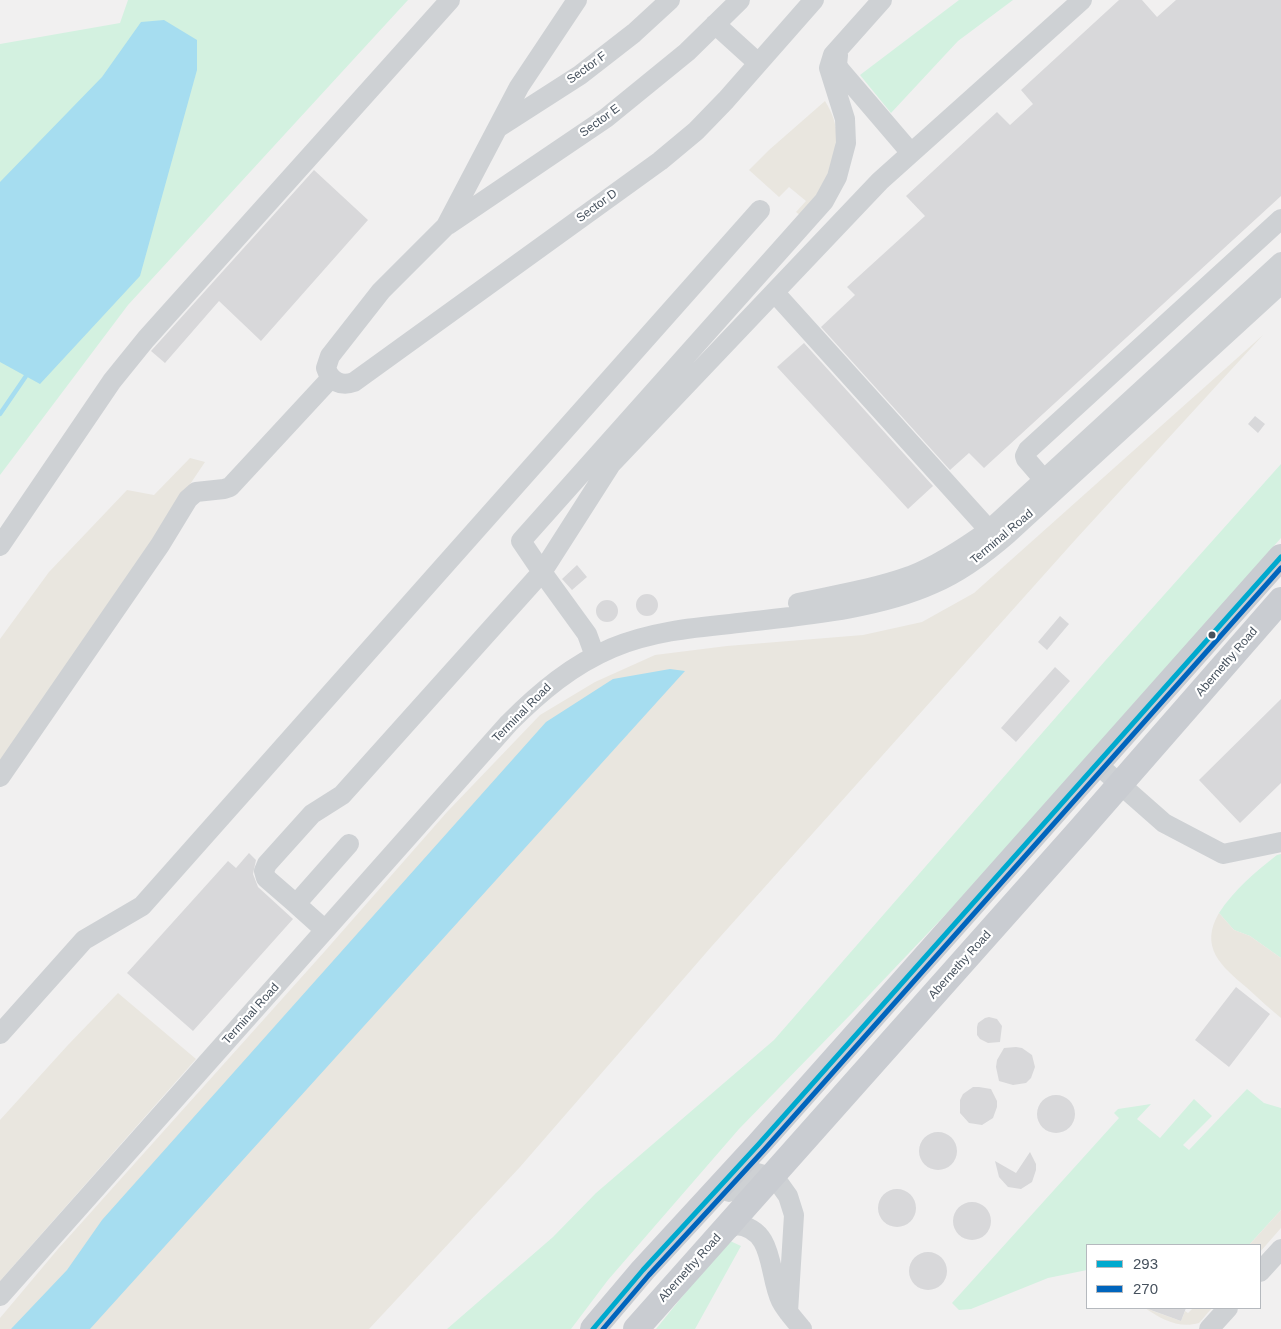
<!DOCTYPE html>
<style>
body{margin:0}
#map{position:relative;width:1281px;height:1329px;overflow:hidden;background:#f1f0f0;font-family:Helvetica,sans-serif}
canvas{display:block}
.legend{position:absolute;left:1086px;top:1244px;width:175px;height:65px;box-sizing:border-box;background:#fff;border:1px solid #b5b9be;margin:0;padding:6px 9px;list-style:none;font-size:15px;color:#46515d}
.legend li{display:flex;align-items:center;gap:10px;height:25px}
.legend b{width:25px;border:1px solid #b5b9be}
</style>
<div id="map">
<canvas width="1281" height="1329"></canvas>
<ul class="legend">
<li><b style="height:6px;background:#00a9ce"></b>293</li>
<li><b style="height:6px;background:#0065bd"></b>270</li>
</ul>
</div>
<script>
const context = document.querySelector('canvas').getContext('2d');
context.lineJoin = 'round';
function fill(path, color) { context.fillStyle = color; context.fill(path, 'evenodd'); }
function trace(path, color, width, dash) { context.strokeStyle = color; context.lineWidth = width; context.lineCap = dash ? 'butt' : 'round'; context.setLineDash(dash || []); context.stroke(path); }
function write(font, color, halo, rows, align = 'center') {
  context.font = font + ' Helvetica,sans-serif'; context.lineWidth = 4.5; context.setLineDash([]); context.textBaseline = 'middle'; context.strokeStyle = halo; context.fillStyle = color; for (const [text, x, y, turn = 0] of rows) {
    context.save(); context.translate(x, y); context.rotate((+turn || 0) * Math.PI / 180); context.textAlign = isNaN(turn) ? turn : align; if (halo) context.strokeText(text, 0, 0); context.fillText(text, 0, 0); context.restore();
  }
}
const green = new Path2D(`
 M128 0H408L128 305 0 475V44L120 23Z
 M959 0H1013L958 41 891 113 860 75Z
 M1281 464V538L985 873 853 1012 739 1129 608 1280 571 1329H447L553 1237 596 1193 774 1040 1105 661Z
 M1281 854V958L1250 936 1234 930 1219 913C1234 890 1255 872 1277 855Z
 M1247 1089 1264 1103 1281 1108V1210L1249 1245H1087V1270L1048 1278 971 1309 959 1310 952 1303 1119 1118 1114 1113 1118 1109 1151 1104 1137 1119 1160 1138 1194 1099 1212 1116 1183 1145 1189 1150Z
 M728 1240 741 1246 695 1329H656Z`);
const sand = new Path2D(`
 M825 101C841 127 838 144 829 171 826 178 825 187 821 193 815 201 807 209 801 216L796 212 806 201 789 187 779 197 749 170 769 150Z
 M1263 335 1076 539 712 946 520 1167 369 1329H0V1318L58 1249 325 951 447 812 540 715 595 682 655 655 727 646 863 635 922 622 974 593Z
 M190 458 205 462 0 767V639L49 572 127 490 154 495Z
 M1219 913 1234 930 1250 936 1281 958V1018C1269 1008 1258 998 1246 987 1221 966 1199 947 1219 913Z
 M118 993 196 1059 0 1281V1120L67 1046Z
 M1281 1210V1228L1260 1252V1245H1249Z
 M1145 1308 1181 1321 1185 1311 1188 1313 1193 1308H1212C1208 1312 1203 1319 1199 1323 1179 1329 1161 1319 1145 1308Z`);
const water = new Path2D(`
 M164 20 197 40V70L140 276 40 384 0 362V182L102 77 141 22Z
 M670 669 685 671 90 1329H11L67 1270 102 1220 546 722 613 679Z`);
const stream = new Path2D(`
 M0 414 26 376`);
const building = new Path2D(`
 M1119 0H1142L1157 17 1176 0H1281V196L984 468 969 453 950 470 821 327 855 295 847 287 925 216 906 196 997 112 1010 125 1033 104 1021 90Z
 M314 170 368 220 261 341 219 301 165 363 151 351Z
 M804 343 933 486 908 509 777 367Z
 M1255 416 1265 424 1258 433 1248 424Z
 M577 565 587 577 572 590 562 579Z
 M636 605a11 11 0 1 1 22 0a11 11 0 1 1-22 0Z
 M596 611a11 11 0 1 1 22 0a11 11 0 1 1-22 0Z
 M1060 616 1069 624 1047 650 1038 642Z
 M1055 667 1070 681 1016 742 1001 728Z
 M1281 699V783L1240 823 1199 780Z
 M249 853 256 860 253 874 258 887 293 919 193 1031 127 973 228 861 236 868Z
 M1236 987 1270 1014 1229 1067 1195 1040Z
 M989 1017 997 1019 1002 1026 1000 1042 988 1043 980 1039 977 1035V1027L978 1023 985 1018Z
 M1016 1047 1022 1048 1032 1055 1035 1067 1031 1078 1026 1083 1013 1085 999 1081 996 1067 997 1060 1004 1048Z
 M973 1087H979L991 1089 997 1101V1107L993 1118 982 1125 969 1123 960 1113V1100L963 1094Z
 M1037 1114a19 19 0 1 1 38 0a19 19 0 1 1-38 0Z
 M919 1151a19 19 0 1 1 38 0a19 19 0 1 1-38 0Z
 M1030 1152 1036 1164V1170L1032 1182 1021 1189 1008 1187 999 1177 995 1161 1016 1173Z
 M878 1208a19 19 0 1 1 38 0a19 19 0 1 1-38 0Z
 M953 1221a19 19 0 1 1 38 0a19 19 0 1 1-38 0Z
 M909 1271a19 19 0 1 1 38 0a19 19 0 1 1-38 0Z
 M1148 1308H1186L1181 1321 1148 1309Z`);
const minor = new Path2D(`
 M577 0 519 87 446 226 381 291 330 356 326 368C330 381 341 387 354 382L660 161 696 131 726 100 814 0
 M715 24 758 63
 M838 55 837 65 840 70 911 153
 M499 127 580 75 634 33 670 0
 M448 225 606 118 687 52 740 0
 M775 293 989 530
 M1045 481 1026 459 1025 456 1028 450 1281 219
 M0 546 112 381 146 339 450 0
 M798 603C835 595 874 589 910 576 938 565 964 548 989 530L1281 262
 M595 656 587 634 542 572 611 464 880 181 1082 0
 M1097 764 1164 823 1223 854 1281 842
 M0 777 160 545 188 499 196 492 224 489 230 487 331 378
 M296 904 266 878 264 871 267 864 312 814 342 795 542 572 521 541 824 201 837 177 846 143 845 119 829 68 833 55 882 0
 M325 930 296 904 349 844
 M0 1034 84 940 142 906 760 210
 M729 1192 746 1175 754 1172 771 1177 778 1182 788 1196 794 1215 788 1312
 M721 1233 736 1225C775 1228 768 1274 781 1301 786 1311 795 1320 802 1329
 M1260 1272 1281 1249
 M0 1296 509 723C540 692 572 665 612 648 650 632 690 628 730 624 796 616 873 611 933 584 961 572 985 554 1008 534L1281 284
 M1209 1329 1228 1308`);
const major = new Path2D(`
 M593 1329 643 1270 758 1145 1281 557
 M636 1329 1080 830 1281 600`);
const bus1 = new Path2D(`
 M593 1329 643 1270 758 1145 1281 557`);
const bus2 = new Path2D(`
 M603 1329 649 1275 764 1150 1281 568`);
const markers = [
 [1212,635,4.5,"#46515d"]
];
const streetNames = [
 ["Sector F",587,68,-36],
 ["Sector E",600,121,-36],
 ["Sector D",597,206,-36],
 ["Terminal Road",1002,537,-40],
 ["Abernethy Road",1227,662,-49],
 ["Terminal Road",522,713,-45],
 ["Abernethy Road",960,965,-48],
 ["Terminal Road",251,1014,-48],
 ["Abernethy Road",690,1268,-48]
];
fill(green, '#d3f1e0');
fill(sand, '#e9e6df');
fill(water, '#a6ddf0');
trace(stream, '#a6ddf0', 4.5);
fill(building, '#d8d8da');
trace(minor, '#ced1d4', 20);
trace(major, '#c9ccd1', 26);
trace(bus1, '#00a9ce', 5);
trace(bus2, '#0065bd', 5);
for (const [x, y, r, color] of markers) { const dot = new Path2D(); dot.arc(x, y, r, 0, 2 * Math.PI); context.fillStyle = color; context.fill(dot); trace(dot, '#fff', 2); }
write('12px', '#46515d', '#fff', streetNames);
</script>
